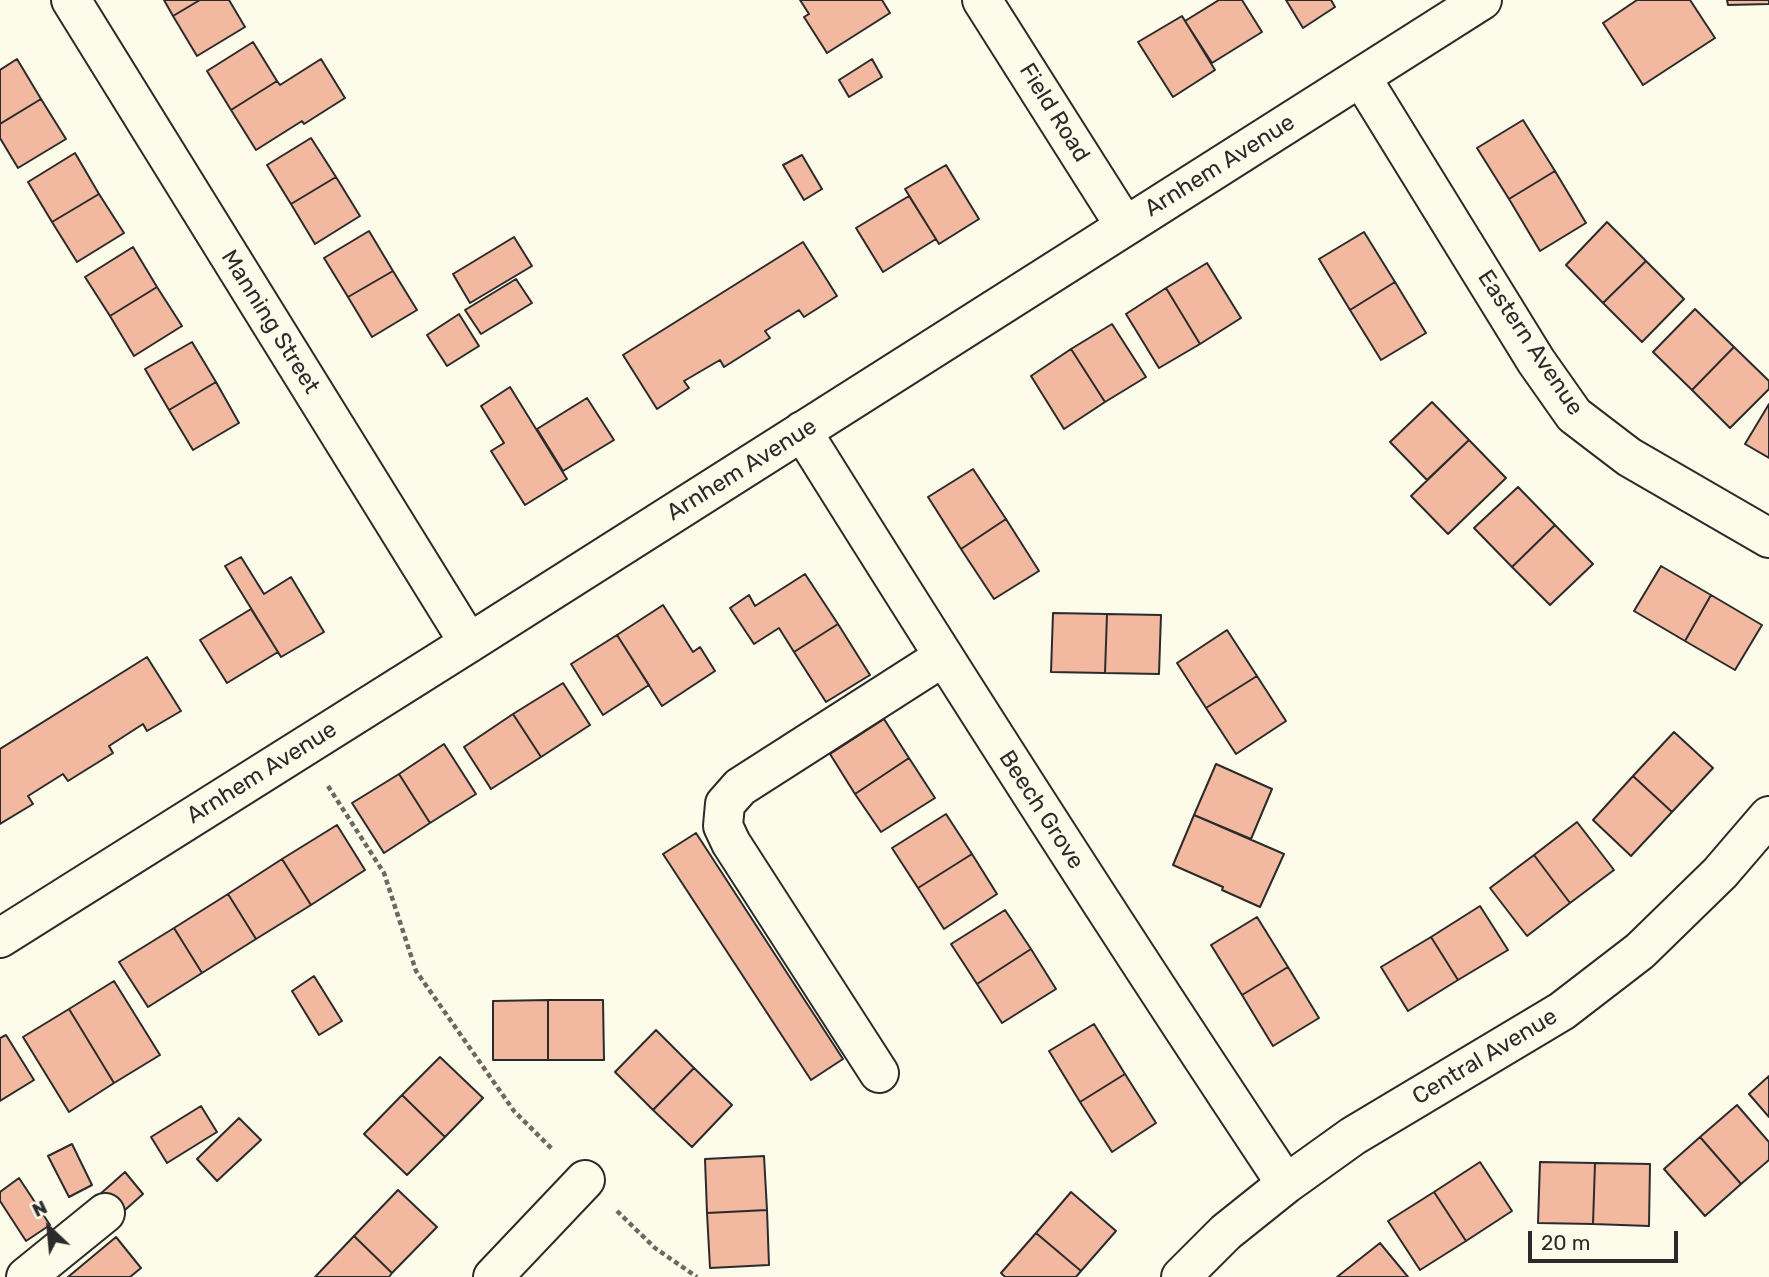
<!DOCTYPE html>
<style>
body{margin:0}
#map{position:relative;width:1769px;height:1277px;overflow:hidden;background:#fdfbea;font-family:Rubik,sans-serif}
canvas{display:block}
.north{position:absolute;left:14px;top:1193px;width:70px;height:70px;-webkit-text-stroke:5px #fdfbea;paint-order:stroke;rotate:334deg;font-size:19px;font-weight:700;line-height:28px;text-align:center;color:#2b2b2b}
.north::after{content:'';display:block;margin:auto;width:24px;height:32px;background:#2b2b2b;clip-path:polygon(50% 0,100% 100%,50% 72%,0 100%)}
.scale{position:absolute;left:1528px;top:1231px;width:150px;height:32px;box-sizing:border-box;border:4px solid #2b2b2b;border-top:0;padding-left:9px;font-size:21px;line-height:24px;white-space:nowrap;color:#2b2b2b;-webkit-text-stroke:5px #fdfbea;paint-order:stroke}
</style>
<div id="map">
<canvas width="1769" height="1277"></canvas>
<div class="north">N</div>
<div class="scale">20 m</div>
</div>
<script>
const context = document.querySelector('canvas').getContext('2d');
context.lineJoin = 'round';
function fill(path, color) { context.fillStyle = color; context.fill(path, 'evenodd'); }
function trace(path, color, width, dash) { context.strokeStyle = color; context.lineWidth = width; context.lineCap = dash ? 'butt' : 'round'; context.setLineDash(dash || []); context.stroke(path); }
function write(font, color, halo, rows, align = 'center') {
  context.font = font + ' Rubik,sans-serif'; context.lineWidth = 5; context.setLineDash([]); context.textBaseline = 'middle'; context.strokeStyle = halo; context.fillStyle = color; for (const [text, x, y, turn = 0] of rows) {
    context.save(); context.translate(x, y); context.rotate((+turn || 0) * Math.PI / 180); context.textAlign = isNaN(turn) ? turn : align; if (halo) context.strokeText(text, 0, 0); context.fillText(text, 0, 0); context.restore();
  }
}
const building = new Path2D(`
 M164 0H200L173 16Z
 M200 0H229L245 27 197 56 173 16Z
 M800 0H882L890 13 827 53 804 17 809 14Z
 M1219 0H1242L1262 32 1212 63 1185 21Z
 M1286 0H1331L1335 7 1303 28Z
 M1637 0H1690L1715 38 1643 85 1603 23Z
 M1727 0H1769V4L1728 5Z
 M1182 16 1215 70 1173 97 1138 42Z
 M253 42 277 81 231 110 207 71Z
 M17 59 41 99 0 124V70Z
 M321 59 345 98 304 124 302 121 256 150 231 110 277 81 280 85Z
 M872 59 882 77 849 97 839 80Z
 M41 99 66 139 18 168 0 138V124Z
 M1523 120 1555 171 1509 199 1477 148Z
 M311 138 336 177 291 204 267 165Z
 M75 153 99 194 52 222 28 182Z
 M802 155 822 189 804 200 783 165Z
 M946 165 979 219 939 244 905 189Z
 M1555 171 1586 223 1540 251 1509 199Z
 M336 177 360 216 315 244 291 204Z
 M99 194 124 233 77 262 52 222Z
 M909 196 936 239 883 272 856 228Z
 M1607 222 1646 261 1603 303 1566 265Z
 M369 231 393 271 348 297 324 258Z
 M1364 232 1395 282 1350 310 1319 259Z
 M514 237 532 266 470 303 453 274Z
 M803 242 837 296 804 317 799 310 765 331 770 338 724 367 720 360 684 381 689 388 657 409 623 355Z
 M133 247 157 287 110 316 85 277Z
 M1646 261 1684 299 1642 342 1603 303Z
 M1207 263 1241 318 1200 344 1166 288Z
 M393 271 417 310 372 337 348 297Z
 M516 279 532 303 481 334 465 310Z
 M1395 282 1426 333 1381 360 1350 310Z
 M157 287 182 326 134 356 110 316Z
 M1166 288 1200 344 1159 368 1126 314Z
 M1695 309 1734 347 1692 390 1653 352Z
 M459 314 479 346 447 366 427 335Z
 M1112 324 1146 377 1105 402 1071 349Z
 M192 342 216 382 169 410 145 369Z
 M1734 347 1769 381V389L1730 428 1692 390Z
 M1071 349 1105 402 1064 429 1031 376Z
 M216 382 239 423 193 450 169 410Z
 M510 387 567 479 525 505 491 451 504 443 481 406Z
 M587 398 614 440 563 471 537 429Z
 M1432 402 1469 440 1427 480 1390 442Z
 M1769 404V458L1745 444Z
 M1469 440 1506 478 1448 534 1411 496Z
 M973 469 1006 519 961 549 928 497Z
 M1518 487 1555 525 1512 567 1474 528Z
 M1006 519 1039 571 994 599 961 549Z
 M1555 525 1593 564 1550 605 1512 567Z
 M241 557 264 594 291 577 324 632 281 657 225 566Z
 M1661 566 1711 595 1685 641 1634 611Z
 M805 574 838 624 794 652 779 628 754 644 730 608 749 595 755 606Z
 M1711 595 1762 625 1735 670 1685 641Z
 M663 605 693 652 700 647 715 671 662 706 617 635Z
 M251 609 278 652 227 683 200 640Z
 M1053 613 1107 614 1105 673 1051 672Z
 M1107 614 1161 615 1159 674 1105 673Z
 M838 624 870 675 826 702 794 652Z
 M1227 630 1257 676 1206 708 1177 663Z
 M617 635 649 685 603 715 571 664Z
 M147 657 181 711 147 731 143 724 109 746 113 753 68 781 63 774 28 796 33 804 0 824V749Z
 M1257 676 1286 721 1236 754 1206 708Z
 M563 683 590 725 541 757 513 714Z
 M513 714 541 757 491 789 464 747Z
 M884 719 909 758 855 794 830 754Z
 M1674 732 1713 768 1672 812 1633 776Z
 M444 744 476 794 430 823 399 774Z
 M909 758 935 798 881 832 855 794Z
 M1216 764 1272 789 1251 839 1194 815Z
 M399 774 430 823 384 853 352 803Z
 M1633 776 1672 812 1631 856 1593 820Z
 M946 814 972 854 918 888 892 848Z
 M1194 815 1284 854 1260 907 1222 890 1223 887 1173 865Z
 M1577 822 1614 870 1570 903 1534 855Z
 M337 825 365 870 311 905 282 859Z
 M696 833 843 1059 811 1080 663 854Z
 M972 854 997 894 944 929 918 888Z
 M1534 855 1570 903 1527 936 1490 888Z
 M282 859 311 905 256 939 228 894Z
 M228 894 256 939 202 973 174 928Z
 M1480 906 1508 950 1458 980 1431 937Z
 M1005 910 1031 949 977 984 951 944Z
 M1257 917 1288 967 1242 995 1211 945Z
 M174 928 202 973 148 1007 119 962Z
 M1431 937 1458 980 1408 1011 1381 967Z
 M1031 949 1056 989 1002 1023 977 984Z
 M1288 967 1319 1018 1273 1046 1242 995Z
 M314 976 342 1021 319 1035 292 991Z
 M114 981 160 1055 114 1083 69 1009Z
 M548 1000H603L604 1060H548Z
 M548 1000V1060H493V1001Z
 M69 1009 114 1083 69 1112 23 1037Z
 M1094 1024 1125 1074 1080 1102 1049 1051Z
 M656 1030 694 1068 653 1110 615 1072Z
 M6 1035 34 1080 0 1101V1038Z
 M440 1057 483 1098 445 1137 402 1095Z
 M694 1068 732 1105 692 1147 653 1110Z
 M1125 1074 1156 1123 1112 1152 1080 1102Z
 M1769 1076V1117L1749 1094Z
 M402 1095 445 1137 407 1175 364 1134Z
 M1737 1105 1769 1142V1160L1741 1184 1700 1137Z
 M201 1106 217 1132 167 1163 151 1137Z
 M239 1118 261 1140 217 1181 197 1159Z
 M1700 1137 1741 1184 1705 1216 1664 1169Z
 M72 1144 92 1185 69 1197 48 1156Z
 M764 1156 767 1210 707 1213 705 1159Z
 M1480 1162 1512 1211 1466 1241 1434 1192Z
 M1540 1162 1595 1163 1593 1224 1538 1223Z
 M1595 1163 1650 1164 1649 1226 1593 1224Z
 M125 1172 143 1194 108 1225 90 1203Z
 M19 1178 50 1225 26 1241 0 1201V1192Z
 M398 1190 437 1227 392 1273 354 1236Z
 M1071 1192 1116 1231 1081 1271 1036 1233Z
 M1434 1192 1466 1241 1420 1270 1388 1221Z
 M767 1210 769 1265 710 1268 707 1213Z
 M1036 1233 1081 1271 1076 1277H1005L1001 1273Z
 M354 1236 392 1273 389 1277H315Z
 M116 1237 141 1268 130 1277H68Z
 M1380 1243 1408 1277H1337Z`);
const path = new Path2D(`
 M328 786 384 873 416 971 514 1111 553 1150
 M617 1211 655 1248 697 1277`);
const minor = new Path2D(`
 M71 0 469 643
 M982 0 1125 226
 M1361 77 1536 361 1574 415 1629 457 1769 538
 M802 431C960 684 1121 936 1286 1184
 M0 938 469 643 1482 0
 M879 1073 731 843 723 826 725 804 740 787 943 657
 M26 1277 105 1213
 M493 1277 585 1180
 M1181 1277 1226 1232 1286 1184 1353 1136 1562 1011 1640 951 1720 873 1769 816`);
const streetNames = [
 ["Field Road",1054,113,58],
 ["Arnhem Avenue",1220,166,-32],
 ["Manning Street",270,322,58],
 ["Eastern Avenue",1530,343,56],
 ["Arnhem Avenue",742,470,-32],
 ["Arnhem Avenue",262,773,-32],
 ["Beech Grove",1041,810,57],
 ["Central Avenue",1485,1057,-31]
];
fill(building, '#f2b8a0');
trace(building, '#2b2b2b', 2);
trace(minor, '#2b2b2b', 42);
trace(path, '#6a6964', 4.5, [5, 3.5]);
trace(minor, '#fdfbea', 38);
write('23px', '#2b2b2b', '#fdfbea', streetNames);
</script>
